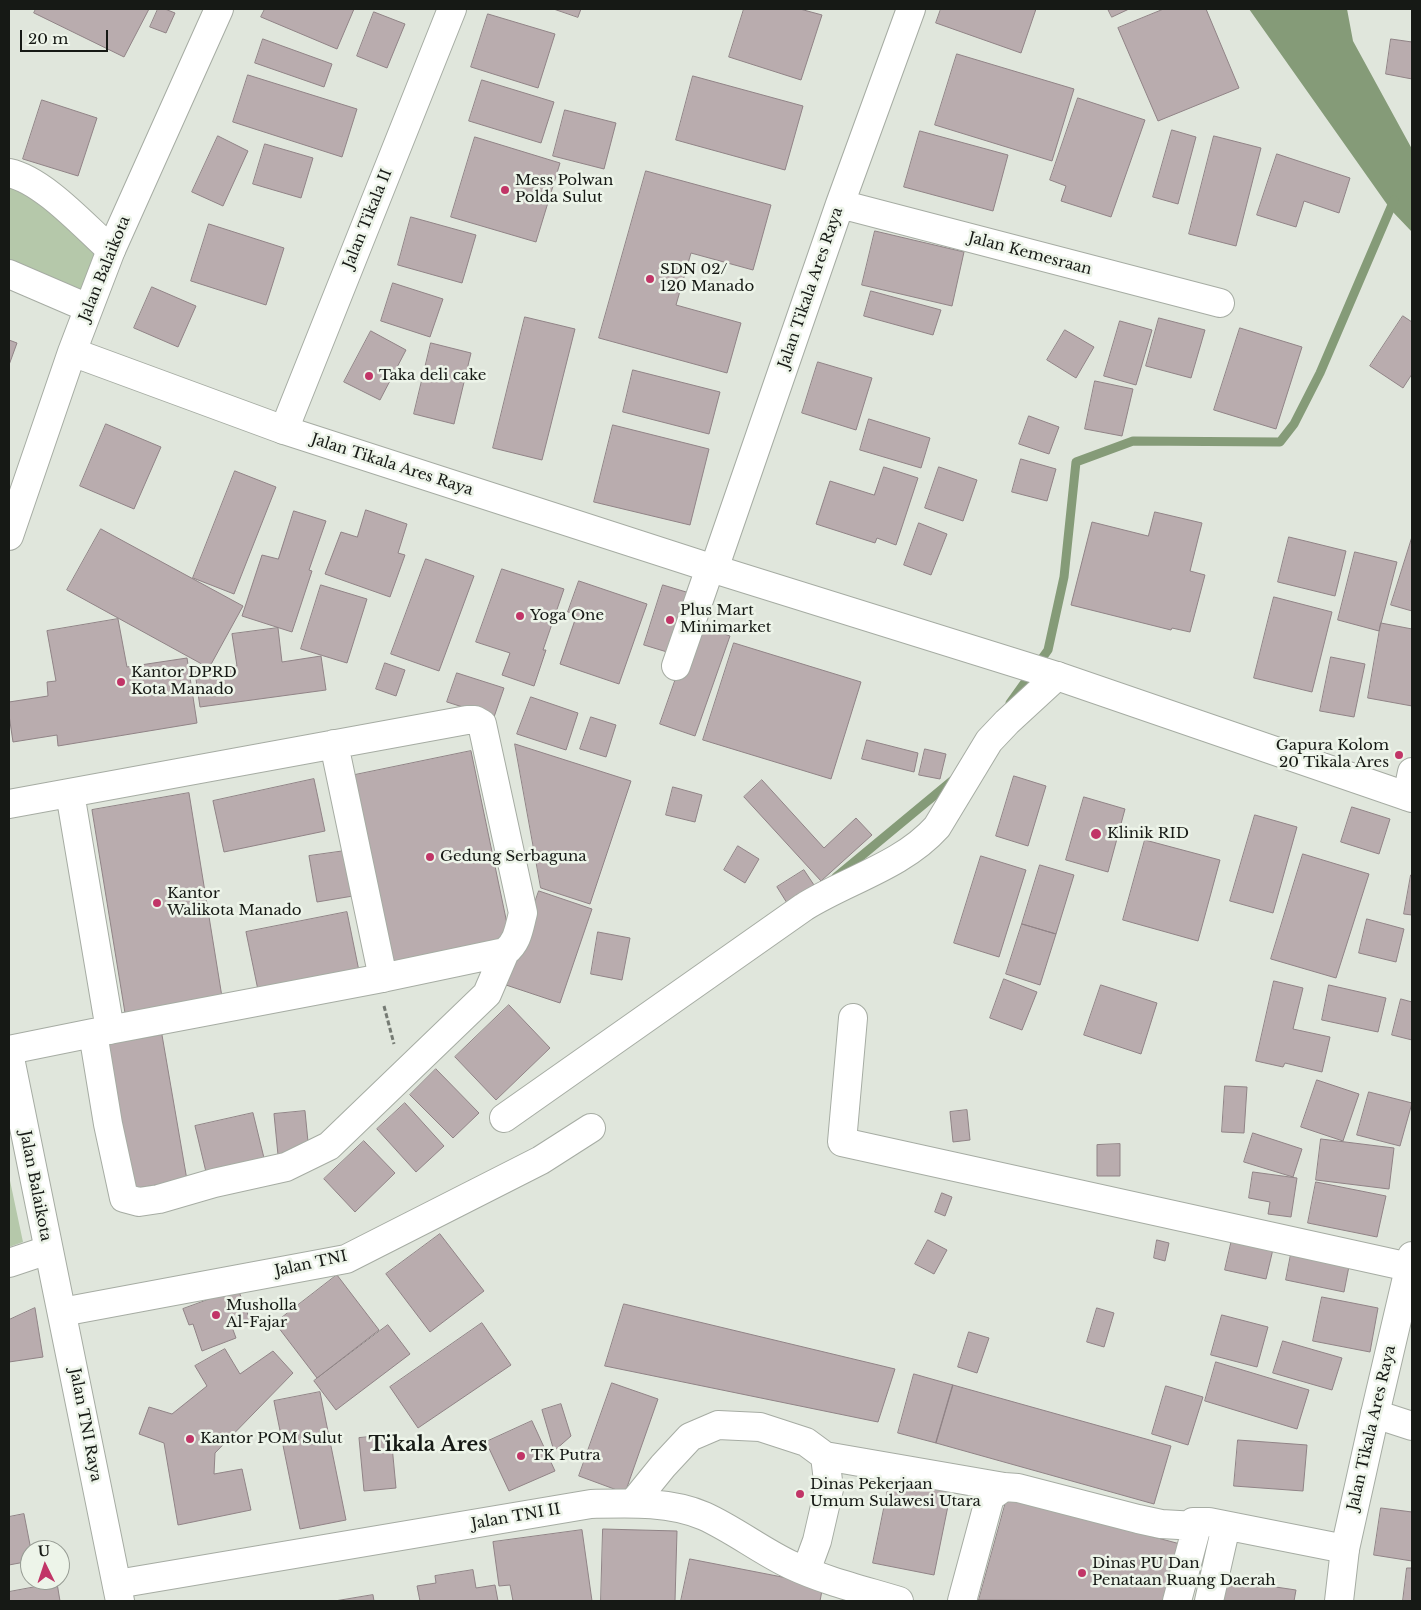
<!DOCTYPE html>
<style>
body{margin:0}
#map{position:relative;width:1421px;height:1610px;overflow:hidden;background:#e0e6dc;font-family:"Libre Baskerville",serif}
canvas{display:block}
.frame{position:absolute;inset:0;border:10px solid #161915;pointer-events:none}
.north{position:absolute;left:20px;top:1540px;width:50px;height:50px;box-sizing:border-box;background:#edf4e9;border:1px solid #979c94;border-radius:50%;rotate:356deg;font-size:14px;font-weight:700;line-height:20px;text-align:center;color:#161915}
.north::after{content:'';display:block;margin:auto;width:18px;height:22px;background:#c13567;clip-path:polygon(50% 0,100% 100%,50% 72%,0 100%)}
.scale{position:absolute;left:20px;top:30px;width:88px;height:22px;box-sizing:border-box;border:2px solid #161915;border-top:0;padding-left:6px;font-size:15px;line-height:18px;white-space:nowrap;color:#161915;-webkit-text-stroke:4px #edf4e9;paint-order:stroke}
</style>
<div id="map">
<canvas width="1421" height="1610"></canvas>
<div class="frame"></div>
<div class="north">U</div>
<div class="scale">20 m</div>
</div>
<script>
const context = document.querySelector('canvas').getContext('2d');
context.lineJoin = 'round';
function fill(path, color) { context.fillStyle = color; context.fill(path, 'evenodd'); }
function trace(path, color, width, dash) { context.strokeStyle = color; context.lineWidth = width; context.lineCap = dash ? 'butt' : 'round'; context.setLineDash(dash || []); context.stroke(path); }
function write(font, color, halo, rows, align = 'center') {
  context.font = font + ' "Libre Baskerville",serif'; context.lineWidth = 5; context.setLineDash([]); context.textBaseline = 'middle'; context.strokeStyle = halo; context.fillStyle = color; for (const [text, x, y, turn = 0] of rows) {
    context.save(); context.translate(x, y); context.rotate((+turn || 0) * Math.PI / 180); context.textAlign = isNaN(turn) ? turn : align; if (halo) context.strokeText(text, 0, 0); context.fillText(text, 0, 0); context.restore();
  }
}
const green = new Path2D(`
 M9 178 102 249 86 303 9 270Z
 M9 1176 23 1242 9 1247Z`);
const water = new Path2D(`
 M1249 9H1347L1353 41 1412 149V232L1391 210Z`);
const stream = new Path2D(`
 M1010 703 1048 650 1064 577 1076 462 1133 441 1280 442 1294 424 1320 373 1394 200
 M836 877 953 780`);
const building = new Path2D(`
 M36 9H149L124 57 34 13Z
 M158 9H165L175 13 166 33 150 27Z
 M265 9H354L337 49 261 17Z
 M554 9H581L578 17Z
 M744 9H800L822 15 801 80 729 57Z
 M941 9H1036L1021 53 936 23Z
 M1108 9H1129L1112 17Z
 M1164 9H1206L1239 88 1158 121 1118 28Z
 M374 12 405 24 387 68 357 56Z
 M488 14 555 34 538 88 471 67Z
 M263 39 332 64 324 87 255 63Z
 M1391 39 1412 42V79L1386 74Z
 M957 54 1074 89 1052 161 935 125Z
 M248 75 357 109 342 157 233 122Z
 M693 76 803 106 785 170 676 140Z
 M482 80 554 102 541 143 469 121Z
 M1078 98 1145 120 1111 217 1061 201 1066 186 1050 180Z
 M42 100 97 118 78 176 23 159Z
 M565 110 616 123 604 169 553 156Z
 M1172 130 1196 137 1178 204 1153 197Z
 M920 131 1008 155 993 211 904 187Z
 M218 136 248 151 223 206 192 192Z
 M1214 136 1261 148 1236 246 1189 234Z
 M475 137 560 163 536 242 451 217Z
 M265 144 313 158 301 198 253 184Z
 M1277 154 1350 178 1339 213 1304 201 1296 227 1257 215Z
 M646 171 771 205 753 270 691 253 676 305 741 323 727 373 599 338Z
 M411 217 476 235 462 283 398 265Z
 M209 224 284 248 266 305 191 281Z
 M875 231 964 252 952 306 862 285Z
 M393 283 443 299 430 337 381 321Z
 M152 287 196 306 178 347 134 328Z
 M871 291 941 310 933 335 864 316Z
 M1403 316 1412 322V374L1403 388 1370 366Z
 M525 317 575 329 542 460 493 448Z
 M1159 318 1205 330 1191 378 1146 366Z
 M1120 321 1152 330 1136 385 1104 376Z
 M1240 328 1302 347 1276 429 1214 410Z
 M1065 330 1094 347 1076 378 1047 360Z
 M371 331 406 350 380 400 344 382Z
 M9 340 17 343 9 365Z
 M431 343 471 353 454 424 414 414Z
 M818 362 872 378 856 430 802 413Z
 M633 370 720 392 709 434 623 412Z
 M1095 381 1133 389 1122 436 1085 429Z
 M1029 416 1059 427 1049 454 1019 444Z
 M869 419 930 438 921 468 860 450Z
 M106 424 161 447 134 509 80 486Z
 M613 425 709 449 690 525 594 502Z
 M1021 459 1056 469 1047 501 1012 492Z
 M884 467 918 478 896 545 877 538 875 543 816 524 830 481 874 495Z
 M939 467 977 480 963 521 925 508Z
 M235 471 276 487 234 594 193 578Z
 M366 510 407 524 398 553 405 555 390 597 325 574 341 532 357 537Z
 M294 511 326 521 309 570 312 571 292 632 242 616 262 555 278 559Z
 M1155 512 1202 523 1190 571 1205 575 1190 632 1172 628 1171 630 1071 605 1092 522 1148 536Z
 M919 523 947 534 931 575 904 565Z
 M101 529 243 606 209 668 67 590Z
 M1289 537 1346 551 1335 596 1278 582Z
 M1412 537V611L1391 605Z
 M1355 552 1397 562 1379 631 1338 620Z
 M426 559 474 576 439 671 391 654Z
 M502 569 564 589 543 650H546L534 686 502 675 510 653 476 642Z
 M579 581 647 604 619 684 560 664 577 614 568 612Z
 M321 585 367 599 347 663 301 649Z
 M663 585 696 595 677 655 644 645Z
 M1274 597 1332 612 1312 692 1254 678Z
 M118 619 127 667 187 658 197 723 58 746 57 735 13 742 9 715V702L48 696 47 682 56 681 47 631Z
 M1381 623 1412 629V706L1368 698Z
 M695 624 730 636 695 736 660 724Z
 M278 628 282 662 321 656 326 690 200 707 195 672 237 666 232 634Z
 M734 643 861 682 831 779 703 740Z
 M1331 657 1365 664 1354 717 1320 711Z
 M385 663 405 670 396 696 376 689Z
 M457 673 504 688 494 717 447 702Z
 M531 697 578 713 566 750 517 734Z
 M591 717 616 725 606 757 580 749Z
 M867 740 918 753 914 772 862 759Z
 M515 744 631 781 590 904 541 888Z
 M925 749 946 754 940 779 919 775Z
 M471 751 510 938 389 963 350 776Z
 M1014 776 1046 786 1028 846 996 836Z
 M314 779 325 831 224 852 213 801Z
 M762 780 824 848 856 818 872 835 821 881 744 797Z
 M673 787 702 795 695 822 666 815Z
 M189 793 222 997 125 1013 92 810Z
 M1084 797 1125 809 1108 872 1066 860Z
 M1352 807 1390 819 1379 854 1341 842Z
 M1255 815 1297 827 1273 913 1230 901Z
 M1145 840 1220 860 1198 941 1123 920Z
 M738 846 759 859 745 883 724 870Z
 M352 850 359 895 317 902 309 856Z
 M1303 854 1369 874 1336 978 1271 959Z
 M981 856 1026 870 999 957 954 943Z
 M1040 865 1074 875 1056 934 1022 924Z
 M804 870 814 885 787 903 777 887Z
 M1411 875H1412V915L1404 914Z
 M539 891 592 909 560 1003 506 985Z
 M347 912 359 971 258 990 246 932Z
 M1367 919 1404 929 1396 962 1359 953Z
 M1022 924 1056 934 1040 985 1006 974Z
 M598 932 630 938 622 980 591 974Z
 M1004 979 1037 992 1022 1030 990 1018Z
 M1274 981 1303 988 1293 1029 1330 1037 1322 1072 1285 1063 1283 1067 1256 1061Z
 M1101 985 1157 1003 1141 1054 1084 1035Z
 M1329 985 1386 998 1378 1032 1322 1020Z
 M1401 999 1412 1002V1040L1392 1035Z
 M509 1005 550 1048 496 1100 455 1057Z
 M162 1035 187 1180 132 1189 107 1045Z
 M436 1069 479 1113 453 1138 410 1095Z
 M1317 1080 1359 1094 1343 1141 1301 1127Z
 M1225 1086 1247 1087 1244 1133 1222 1132Z
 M1369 1092 1412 1103 1400 1146 1357 1135Z
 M405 1103 444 1146 416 1172 377 1129Z
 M967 1110 970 1140 953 1142 950 1112Z
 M305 1111 309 1152 278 1155 274 1114Z
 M253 1113 264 1158 206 1172 195 1126Z
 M1253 1133 1302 1149 1293 1177 1244 1162Z
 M1321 1139 1394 1148 1389 1189 1316 1180Z
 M364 1141 395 1173 355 1212 324 1179Z
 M1120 1144V1176H1097V1145Z
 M1253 1172 1297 1178 1291 1217 1268 1214 1270 1202 1249 1198Z
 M1316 1182 1386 1196 1377 1237 1308 1223Z
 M942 1193 952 1197 945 1216 935 1212Z
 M440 1234 484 1291 430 1332 386 1274Z
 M1233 1235 1274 1245 1266 1279 1225 1270Z
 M928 1240 947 1250 934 1274 915 1264Z
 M1157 1240 1169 1243 1165 1261 1154 1258Z
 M1292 1249 1350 1261 1344 1292 1286 1280Z
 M337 1275 379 1330 317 1378 275 1323Z
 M238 1289 250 1320 232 1327 236 1338 202 1351 193 1324 189 1325 183 1309Z
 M1322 1297 1378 1308 1370 1352 1313 1341Z
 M624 1304 895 1369 878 1422 605 1366Z
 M35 1308 43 1357 9 1362V1320Z
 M1097 1308 1114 1313 1104 1347 1087 1342Z
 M1222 1315 1268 1327 1257 1367 1211 1355Z
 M482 1323 511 1365 418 1428 390 1387Z
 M388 1325 410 1354 336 1410 314 1381Z
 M969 1332 989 1338 977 1373 958 1367Z
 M1283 1341 1342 1358 1332 1390 1273 1373Z
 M225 1349 240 1374 273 1351 293 1373 215 1453 214 1474 242 1469 251 1510 178 1525 164 1443 139 1434 149 1407 172 1414 207 1386 195 1366Z
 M1216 1362 1309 1390 1297 1429 1205 1401Z
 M914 1374 953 1385 936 1443 898 1433Z
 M612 1383 658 1399 625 1493 579 1476Z
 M953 1385 1171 1446 1154 1504 936 1443Z
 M1166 1386 1203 1397 1188 1445 1152 1434Z
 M320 1392 346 1520 300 1529 274 1401Z
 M561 1404 571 1436 554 1451 542 1410Z
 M532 1421 555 1471 509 1491 486 1442Z
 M391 1435 396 1488 364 1491 359 1438Z
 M1238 1440 1307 1445 1303 1491 1234 1486Z
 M890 1479 951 1491 934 1575 873 1563Z
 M1007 1498 1184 1545 1169 1601 979 1600Z
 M1381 1508 1412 1512V1561L1374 1555Z
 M24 1514 31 1550 30 1561 9 1565V1517Z
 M603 1529 677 1531 675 1601H601Z
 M582 1530 592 1601H513L510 1585 499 1586 493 1542Z
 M690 1559 823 1585 820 1601H681Z
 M1407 1568H1412V1601H1403Z
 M473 1570 476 1588 495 1585 498 1601H420L417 1586 436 1583 435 1576Z
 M1221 1579 1296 1590 1294 1601H1218Z
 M57 1583 60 1601H9V1592Z
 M373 1595 374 1601H335Z`);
const path = new Path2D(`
 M384 1006 394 1044`);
const minor = new Path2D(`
 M9 173C43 180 84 226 111 250
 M840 204 1220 303
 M9 274 88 308
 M284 430 452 9
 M714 569 840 204 911 9
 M676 666 710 568
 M334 744 383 978
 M70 793 110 1030
 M1407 796 1412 772
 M9 804 467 720H475L482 724 523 913C519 928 518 942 505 952L377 979 93 1033
 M853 1018 842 1142 1409 1267
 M9 1050 93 1033 108 1124 124 1198 139 1202 159 1199 214 1183 286 1167 329 1146 487 994 505 952
 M504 1118 804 907C847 880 902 866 937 827L989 741 1007 722 1057 676
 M9 1263 48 1250
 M62 1312 346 1259 541 1160 591 1128
 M1375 1414 1412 1426
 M825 1456 1004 1487
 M633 1503 663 1466 690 1437 718 1425 760 1427 806 1442 825 1456 829 1489 817 1541 806 1571
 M117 1584 591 1504C628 1503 670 1501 704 1516 735 1530 761 1551 791 1565 825 1581 863 1590 899 1601
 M962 1601 990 1497 1004 1487 1018 1488 1138 1519 1161 1524 1197 1526 1193 1522H1209L1345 1549
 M1177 1601 1197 1526
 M1209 1601 1226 1526`);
const major = new Path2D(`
 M72 352 284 430 714 569 1057 676 1412 798
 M9 536 72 352 111 250 219 9
 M9 1053 120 1601
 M1339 1601 1345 1549 1375 1414 1412 1256`);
const markers = [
 [505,190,5,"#c13567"],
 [650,279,5,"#c13567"],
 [369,376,5,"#c13567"],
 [520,616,5,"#c13567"],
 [670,620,5,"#c13567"],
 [121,682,5,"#c13567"],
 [1399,755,5,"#c13567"],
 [1096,834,6,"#c13567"],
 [430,857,5,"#c13567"],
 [157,903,5,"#c13567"],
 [216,1315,5,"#c13567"],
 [190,1439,5,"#c13567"],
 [521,1456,5,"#c13567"],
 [800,1494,5,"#c13567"],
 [1082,1573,5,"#c13567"]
];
const poiNames = [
 ["Mess Polwan",515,181],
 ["Polda Sulut",515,198],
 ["SDN 02/",660,270],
 ["120 Manado",660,287],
 ["Taka deli cake",379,376],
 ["Plus Mart",680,611],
 ["Minimarket",680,628],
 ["Yoga One",530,616],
 ["Kantor DPRD",131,673],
 ["Kota Manado",131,690],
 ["Gapura Kolom",1389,746,"right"],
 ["20 Tikala Ares",1389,763,"right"],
 ["Klinik RID",1107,834],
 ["Gedung Serbaguna",440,857],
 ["Kantor",167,894],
 ["Walikota Manado",167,911],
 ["Musholla",226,1306],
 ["Al-Fajar",226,1323],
 ["Kantor POM Sulut",200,1439],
 ["TK Putra",531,1456],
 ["Dinas Pekerjaan",810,1485],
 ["Umum Sulawesi Utara",810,1502],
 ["Dinas PU Dan",1092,1564],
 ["Penataan Ruang Daerah",1092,1581]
];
const streetNames = [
 ["Jalan Tikala II",368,219,-68],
 ["Jalan Kemesraan",1030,254,15],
 ["Jalan Balaikota",105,269,-68],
 ["Jalan Tikala Ares Raya",811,288,-71],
 ["Jalan Tikala Ares Raya",392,465,18],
 ["Jalan Balaikota",35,1186,79],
 ["Jalan TNI",311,1264,-12],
 ["Jalan TNI Raya",85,1425,79],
 ["Jalan Tikala Ares Raya",1372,1428,-77],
 ["Jalan TNI II",516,1517,-10]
];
const districtNames = [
 ["Tikala Ares",428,1445]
];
fill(green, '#b5c8aa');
fill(water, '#859b78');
trace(stream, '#859b78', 9);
fill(building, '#b9acae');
trace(building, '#908386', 1);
trace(minor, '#a6aca3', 30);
trace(major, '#a6aca3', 30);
trace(path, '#757a73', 3, [5, 2.5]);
trace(minor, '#fff', 28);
trace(major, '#fff', 28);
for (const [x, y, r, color] of markers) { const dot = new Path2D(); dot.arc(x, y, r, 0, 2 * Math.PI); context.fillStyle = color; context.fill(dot); trace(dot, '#edf4e9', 2); }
write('15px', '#161915', '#edf4e9', poiNames, 'left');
write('15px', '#161915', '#edf4e9', streetNames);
write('bold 20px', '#161915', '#edf4e9', districtNames);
</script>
